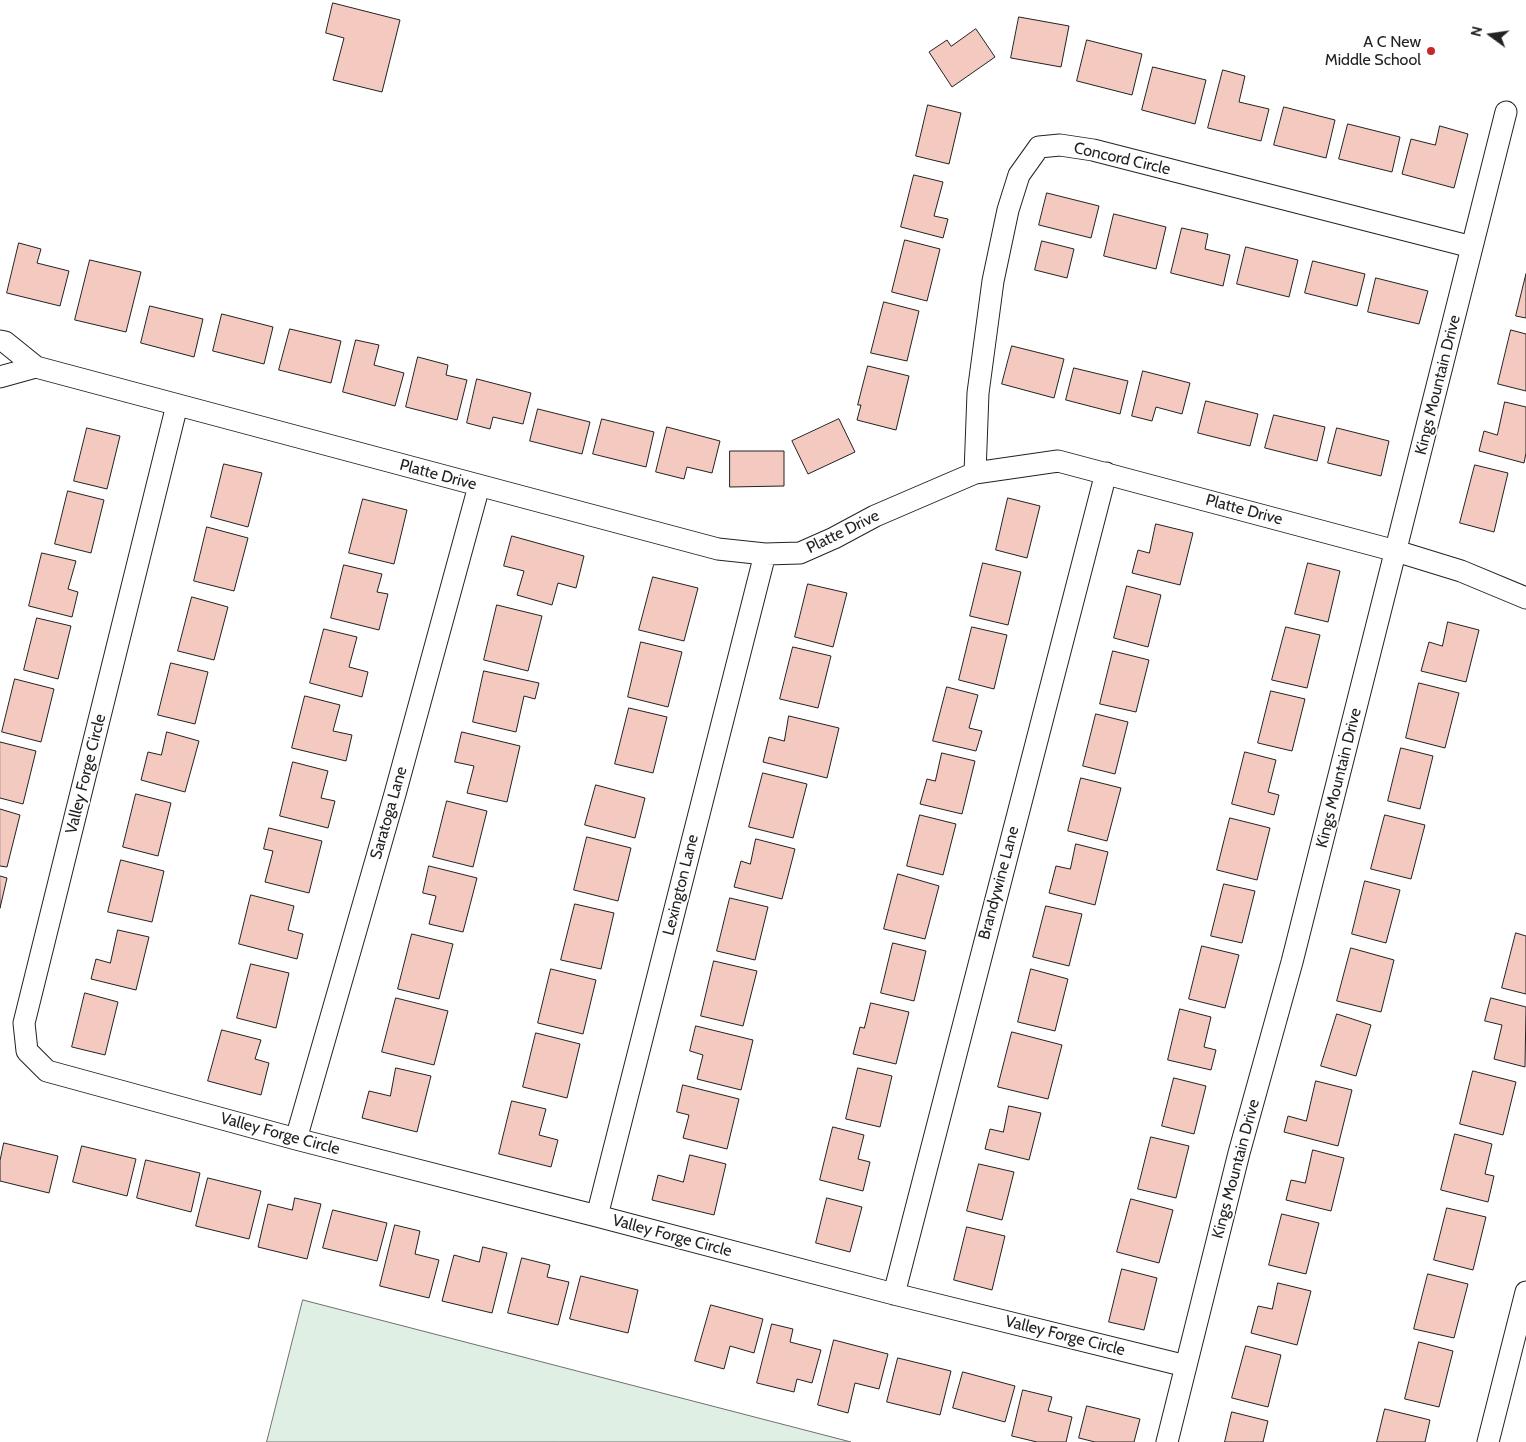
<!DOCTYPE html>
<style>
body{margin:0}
#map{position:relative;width:1526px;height:1442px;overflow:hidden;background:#fff;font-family:Cabin,sans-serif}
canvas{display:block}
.north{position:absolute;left:1466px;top:10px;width:50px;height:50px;-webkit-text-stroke:4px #fff;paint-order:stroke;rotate:284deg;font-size:14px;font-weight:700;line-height:20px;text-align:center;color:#222}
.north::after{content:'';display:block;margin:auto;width:18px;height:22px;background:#222;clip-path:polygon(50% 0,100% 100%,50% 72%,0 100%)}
</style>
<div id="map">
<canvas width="1526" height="1442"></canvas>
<div class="north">N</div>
</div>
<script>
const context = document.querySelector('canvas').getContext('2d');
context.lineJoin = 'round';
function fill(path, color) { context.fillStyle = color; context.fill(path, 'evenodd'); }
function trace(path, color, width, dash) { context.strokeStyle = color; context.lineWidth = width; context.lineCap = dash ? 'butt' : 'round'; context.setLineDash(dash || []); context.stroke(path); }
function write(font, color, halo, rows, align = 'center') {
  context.font = font + ' Cabin,sans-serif'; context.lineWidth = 4; context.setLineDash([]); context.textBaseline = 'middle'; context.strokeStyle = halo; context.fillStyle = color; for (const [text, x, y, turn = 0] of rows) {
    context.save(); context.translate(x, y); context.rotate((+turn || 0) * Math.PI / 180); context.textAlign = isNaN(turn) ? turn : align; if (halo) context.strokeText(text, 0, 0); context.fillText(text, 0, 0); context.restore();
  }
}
const green = new Path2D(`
 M303 1300 851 1442H267Z`);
const building = new Path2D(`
 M333 3 400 20 382 92 333 80 344 38 326 33Z
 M1019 17 1069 26 1061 67 1011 58Z
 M976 29 995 57 952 87 929 52 947 40 951 46Z
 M1087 40 1142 54 1132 95 1077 81Z
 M1153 67 1206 80 1195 124 1142 110Z
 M1223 70 1245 76 1239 102 1269 109 1261 141 1208 128Z
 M928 105 961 113 949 164 916 156Z
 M1284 107 1335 120 1326 158 1274 145Z
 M1348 124 1400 137 1392 172 1339 159Z
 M1440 126 1468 134 1454 188 1402 174 1411 139 1435 145Z
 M914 175 943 182 934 216 948 219 943 238 901 227Z
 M1047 193 1099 206 1091 238 1039 225Z
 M1114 214 1166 227 1156 269 1104 256Z
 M1182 228 1208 234 1205 249 1230 255 1223 286 1171 273Z
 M905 240 940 249 927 301 892 292Z
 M1042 241 1074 249 1067 278 1035 270Z
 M19 243 41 249 37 263 69 271 60 306 7 293Z
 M1246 247 1298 260 1289 297 1237 284Z
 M90 260 141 272 126 332 75 320Z
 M1313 261 1365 274 1357 306 1305 293Z
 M1526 274V318L1516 316Z
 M1376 278 1428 291 1419 324 1368 312Z
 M884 302 919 311 907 361 871 353Z
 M150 306 203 319 194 357 141 343Z
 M222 314 273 327 264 364 213 351Z
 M290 329 341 341 331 383 279 370Z
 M1511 330 1526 334V391L1498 384Z
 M356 340 379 345 374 365 404 373 395 406 343 392Z
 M1012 346 1064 359 1054 398 1002 384Z
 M418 357 448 365 446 375 467 380 457 420 406 407Z
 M868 366 909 376 896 430 857 420 861 405H858Z
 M1074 368 1128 381 1120 414 1066 400Z
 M1143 371 1190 383 1182 414 1156 407 1152 421 1132 416Z
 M477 379 531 393 523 424 493 417 490 429 467 423Z
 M1206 401 1258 414 1250 446 1198 433Z
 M1505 402 1526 407V453L1524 463 1479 451 1484 431 1497 435Z
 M538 409 590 422 582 454 530 441Z
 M1274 415 1325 427 1317 461 1265 448Z
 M602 419 654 432 646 467 593 454Z
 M839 419 855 452 808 474 792 441Z
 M667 427 720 441 712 473 687 467 684 479 656 472Z
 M87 428 120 436 107 489 74 481Z
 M1337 428 1389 441 1381 476 1328 463Z
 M730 451H784V486L730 487Z
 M224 464 262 473 248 527 211 517Z
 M1475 465 1508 473 1494 532 1460 523Z
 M68 491 104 500 91 553 55 544Z
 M1008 498 1040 506 1027 558 996 550Z
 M363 499 407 510 394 564 349 553Z
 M1156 524 1193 533 1180 585 1132 573 1138 550 1149 553Z
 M207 527 248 538 234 591 194 581Z
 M512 536 584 556 576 588 558 583 552 605 517 595 524 571 504 566Z
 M42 553 76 561 68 589 78 592 72 617 29 606Z
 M983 563 1021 572 1008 625 970 616Z
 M1308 563 1340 571 1328 622 1295 614Z
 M344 565 382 574 377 592 388 594 379 630 331 618Z
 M653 577 698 588 684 641 639 630Z
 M808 584 847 593 833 647 795 637Z
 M1127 586 1161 595 1148 647 1114 638Z
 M192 597 228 607 214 660 178 651Z
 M497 605 542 616 528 671 484 660Z
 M37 618 71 626 58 679 24 670Z
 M1448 622 1479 630 1466 682 1421 671 1429 642 1442 646Z
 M972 627 1007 635 994 689 959 680Z
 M1286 627 1320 635 1307 688 1272 680Z
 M324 629 357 637 349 667 368 672 362 697 310 683Z
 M641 642 682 652 668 707 628 697Z
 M793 647 831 656 818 708 780 699Z
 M1113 651 1149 660 1136 712 1100 704Z
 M171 663 208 672 195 724 158 715Z
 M484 671 539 683 535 699 524 696 516 732 473 722Z
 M15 679 54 689 41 742 2 732Z
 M1419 683 1459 693 1445 748 1406 738Z
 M947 687 978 695 969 728 982 731 976 751 933 741Z
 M1271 691 1305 699 1292 751 1258 743Z
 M305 696 340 705 333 731 352 735 346 761 292 748Z
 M629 708 667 717 653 773 615 764Z
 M1096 714 1128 722 1115 774 1083 766Z
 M789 716 839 728 827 778 763 762 769 737 784 741Z
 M167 732 199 741 185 792 141 780 148 752 161 755Z
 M462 732 520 746 507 802 467 793 474 766 455 762Z
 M0 742 36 751 23 804 0 798Z
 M1401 748 1433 756 1420 809 1388 801Z
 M1245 752 1276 760 1268 792 1279 795 1274 815 1232 804Z
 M942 753 975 761 962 814 920 804 927 779 935 781Z
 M293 762 328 771 321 798 335 801 328 828 280 816Z
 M763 773 807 784 793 838 749 827Z
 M1081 778 1121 788 1107 841 1068 831Z
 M596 785 645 798 635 838 585 825Z
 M136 794 171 803 158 856 123 847Z
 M447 801 487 811 473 867 433 857Z
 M0 809 20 815 7 867 0 866Z
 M920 815 956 824 943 875 907 866Z
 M1385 815 1425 825 1411 879 1371 869Z
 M1230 818 1270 828 1257 880 1217 870Z
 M269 828 322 841 309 893 265 882 273 851 264 849Z
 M587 837 631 848 618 901 574 890Z
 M756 839 795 849 782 899 734 887 741 861 750 864Z
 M1076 844 1108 852 1095 905 1049 893 1056 866 1070 869Z
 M121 860 164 871 152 922 108 912Z
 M429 866 477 878 463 932 429 924 436 896 423 893Z
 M898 874 939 886 925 939 884 929Z
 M0 876 7 878 0 908Z
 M1365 881 1400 890 1386 943 1352 934Z
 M1224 884 1255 891 1242 943 1211 936Z
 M251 895 294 906 288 930 303 934 297 959 239 944Z
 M730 898 768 907 755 960 717 951Z
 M575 904 614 913 601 969 561 960Z
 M1046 906 1082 914 1069 966 1033 957Z
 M118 930 149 937 136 990 91 979 96 959 110 963Z
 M1516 933 1526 936V994L1502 988Z
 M412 934 453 944 439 999 398 989Z
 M893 943 926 951 914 1001 881 993Z
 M1202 946 1239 955 1225 1008 1189 999Z
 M1351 948 1394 960 1381 1012 1337 1001Z
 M714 961 757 971 743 1026 701 1016Z
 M251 964 289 973 276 1028 237 1018Z
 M551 969 596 980 583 1034 538 1023Z
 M1031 969 1068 979 1055 1031 1018 1022Z
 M85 993 118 1002 105 1055 72 1047Z
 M396 998 448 1011 434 1065 382 1052Z
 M1491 998 1526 1007 1525 1067 1494 1059 1502 1025 1485 1021Z
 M871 1003 909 1012 896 1064 853 1054 860 1027 864 1028Z
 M1180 1009 1211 1017 1204 1047 1216 1050 1211 1070 1168 1060Z
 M1337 1014 1371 1025 1356 1076 1321 1066Z
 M696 1026 753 1040 741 1090 697 1079 703 1055 690 1051Z
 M222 1030 261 1040 255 1059 269 1063 261 1095 208 1081Z
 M1012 1032 1062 1045 1048 1099 998 1087Z
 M536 1033 580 1044 567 1098 523 1087Z
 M396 1068 431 1076 417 1132 362 1118 369 1091 390 1096Z
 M858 1068 892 1076 880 1127 846 1119Z
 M1473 1071 1516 1082 1503 1135 1460 1124Z
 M1174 1078 1206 1086 1194 1134 1162 1126Z
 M1316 1081 1352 1090 1338 1146 1284 1132 1288 1116 1306 1121Z
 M683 1085 739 1099 727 1149 683 1138 689 1115 677 1112Z
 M512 1101 546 1109 539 1135 558 1140 551 1167 499 1154Z
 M1009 1106 1041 1113 1029 1160 985 1149 990 1129 1003 1132Z
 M833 1127 864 1135 858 1159 870 1162 863 1191 820 1180Z
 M1455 1134 1492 1144 1485 1174 1494 1176 1488 1202 1441 1190Z
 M1151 1137 1189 1146 1176 1198 1138 1189Z
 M4 1143 58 1156 49 1193 0 1181V1161Z
 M82 1146 136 1159 127 1196 73 1182Z
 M1313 1150 1344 1158 1331 1211 1286 1200 1291 1180 1305 1183Z
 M690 1155 726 1164 714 1215 652 1200 658 1175 683 1182Z
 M146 1160 200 1173 191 1212 137 1198Z
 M979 1164 1014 1172 1002 1220 967 1211Z
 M208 1178 261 1191 249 1239 196 1226Z
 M295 1198 321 1204 307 1259 258 1247 268 1204 292 1210Z
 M827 1198 862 1207 850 1252 816 1243Z
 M1131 1199 1173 1210 1159 1263 1117 1252Z
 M1447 1208 1486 1217 1473 1270 1434 1260Z
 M333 1210 387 1223 377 1261 323 1248Z
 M1282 1214 1319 1223 1306 1274 1269 1265Z
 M395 1225 420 1231 415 1254 439 1260 429 1298 380 1286Z
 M967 1227 1005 1236 992 1290 954 1280Z
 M483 1247 507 1253 492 1313 442 1301 454 1255 479 1262Z
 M522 1258 550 1265 547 1277 569 1282 558 1325 508 1313Z
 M1122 1269 1157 1278 1144 1330 1109 1322Z
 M1428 1274 1468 1284 1454 1338 1414 1329Z
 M581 1276 638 1290 628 1333 570 1319Z
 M1278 1283 1311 1291 1297 1345 1251 1333 1258 1306 1272 1309Z
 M711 1305 763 1319 754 1353 730 1346 724 1369 695 1361Z
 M772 1324 793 1329 790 1342 821 1350 812 1383 797 1379 794 1392 757 1383Z
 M834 1340 888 1354 879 1389 855 1383 848 1413 818 1405Z
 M1419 1342 1453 1351 1439 1407 1405 1399Z
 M1246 1346 1281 1355 1268 1407 1232 1398Z
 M898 1358 951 1371 940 1415 887 1402Z
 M963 1372 1015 1386 1005 1422 953 1408Z
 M1023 1390 1052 1397 1048 1411 1072 1417 1066 1442H1037L1012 1436Z
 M1087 1406 1140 1419 1134 1442H1095L1079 1438Z
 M1385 1409 1430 1420 1425 1442H1377Z
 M1232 1412 1268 1421 1263 1442H1225Z`);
const street = new Path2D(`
 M0 341 5 342 36 367 718 549 765 554 800 553 834 538 875 516 975 473 1058 461 1396 551 1461 571 1526 598
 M0 377 36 367
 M177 405 24 1023 27 1051 47 1071 296 1139 597 1216 894 1294 1186 1366
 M975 473 978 393 993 281 1008 210 1019 175 1039 147 1060 145 1093 150 1472 247
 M296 1139 395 794 479 486
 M597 1216 765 554
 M894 1294 1106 473
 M1167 1442 1239 1153 1292 962 1506 112
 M1488 1442 1526 1292`);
const markers = [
 [1431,51,5,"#c62828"]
];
const poiNames = [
 ["A C New",1421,42],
 ["Middle School",1421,60]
];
const streetNames = [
 ["Concord Circle",1122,159,13],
 ["Kings Mountain Drive",1438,385,-76],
 ["Platte Drive",438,475,15],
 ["Platte Drive",1244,510,15],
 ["Platte Drive",843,532,-26],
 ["Valley Forge Circle",86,774,-76],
 ["Kings Mountain Drive",1339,778,-76],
 ["Saratoga Lane",389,813,-74],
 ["Brandywine Lane",999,883,-75],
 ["Lexington Lane",681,885,-76],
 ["Valley Forge Circle",280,1134,15],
 ["Kings Mountain Drive",1236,1169,-75],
 ["Valley Forge Circle",672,1236,15],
 ["Valley Forge Circle",1065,1336,14]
];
fill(green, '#e0efe3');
trace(green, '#6f6f6f', 1);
fill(building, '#f3c9c0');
trace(building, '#222', 1);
trace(street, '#222', 23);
trace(street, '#fff', 21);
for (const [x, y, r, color] of markers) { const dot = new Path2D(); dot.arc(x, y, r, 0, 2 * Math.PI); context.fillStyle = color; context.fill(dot); trace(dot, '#fff', 2); }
write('16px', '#222', '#fff', poiNames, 'right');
write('16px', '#222', '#fff', streetNames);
</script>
